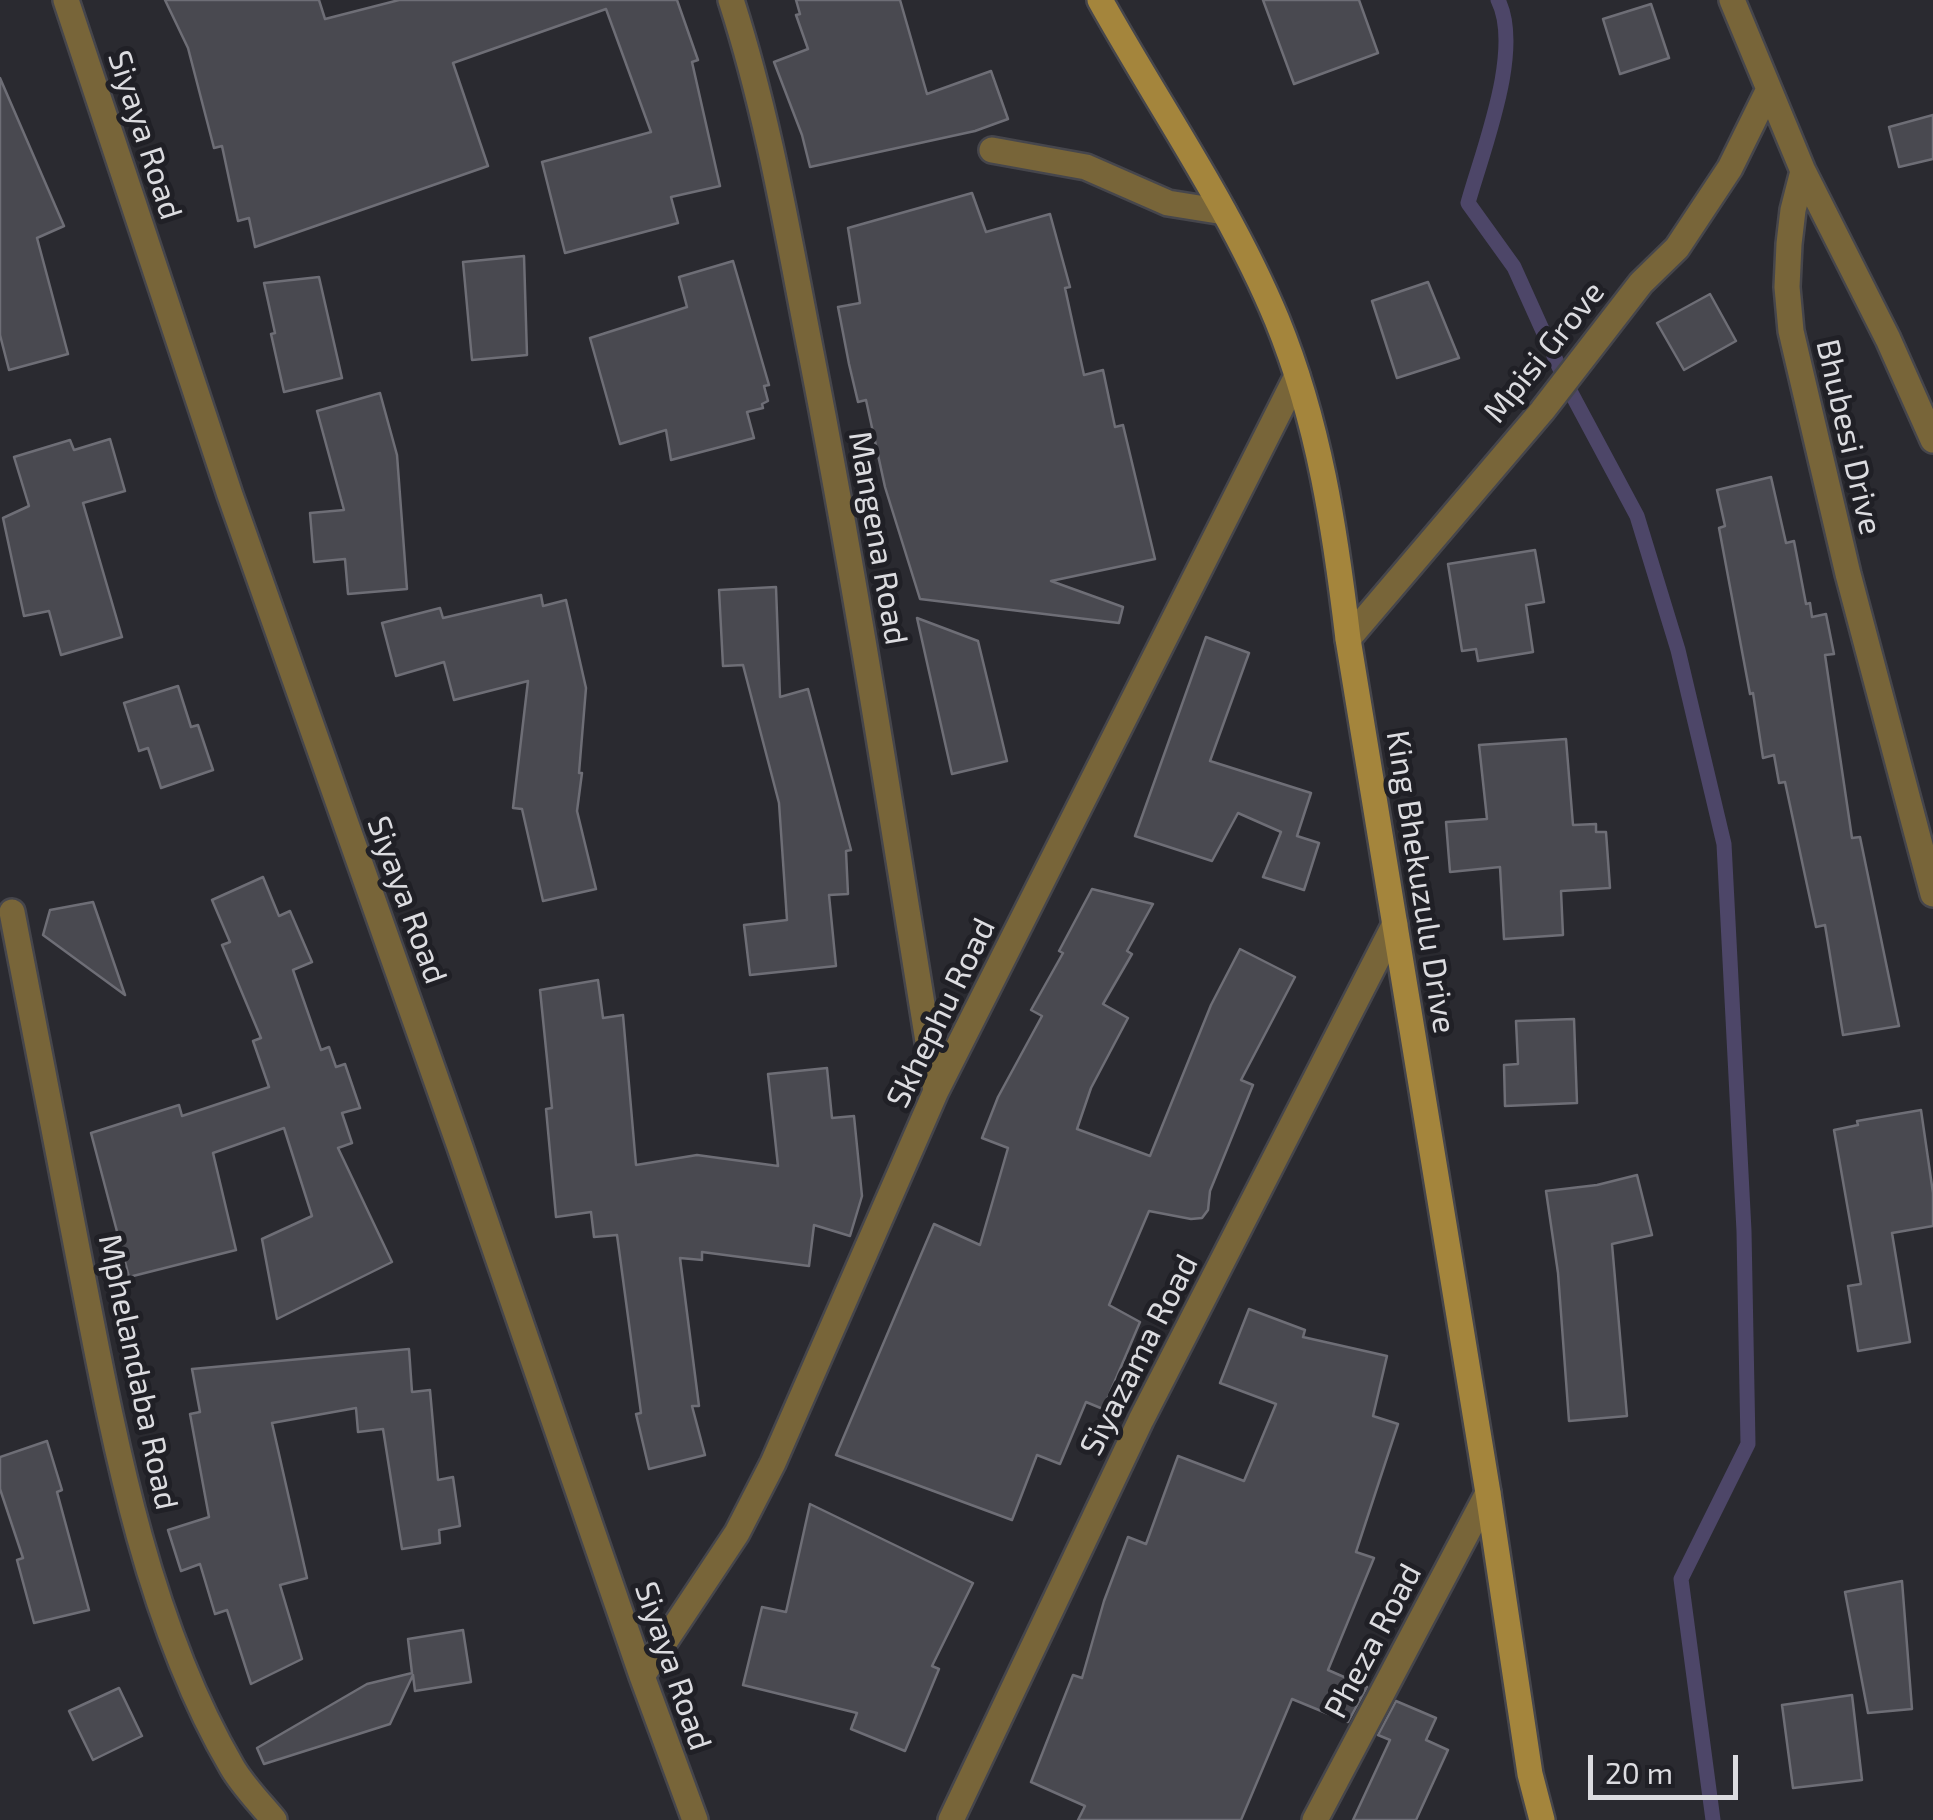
<!DOCTYPE html>
<style>
body{margin:0}
#map{position:relative;width:1933px;height:1820px;overflow:hidden;background:#2a2a30;font-family:"Exo 2",sans-serif}
canvas{display:block}
.scale{position:absolute;left:1588px;top:1755px;width:150px;height:45px;box-sizing:border-box;border:5px solid #dcdce0;border-top:0;padding-left:12px;font-size:30px;line-height:35px;white-space:nowrap;color:#dcdce0;-webkit-text-stroke:8px #202026;paint-order:stroke}
</style>
<div id="map">
<canvas width="1933" height="1820"></canvas>
<div class="scale">20 m</div>
</div>
<script>
const context = document.querySelector('canvas').getContext('2d');
context.lineJoin = 'round';
function trace(path, color, width, dash) { context.strokeStyle = color; context.lineWidth = width; context.lineCap = dash ? 'butt' : 'round'; context.setLineDash(dash || []); context.stroke(path); }
function fill(path, color) { context.fillStyle = color; context.fill(path, 'evenodd'); }
function write(font, color, halo, rows, align = 'center') {
  context.font = font + ' "Exo 2",sans-serif'; context.lineWidth = 10; context.setLineDash([]); context.textBaseline = 'middle'; context.strokeStyle = halo; context.fillStyle = color; for (const [text, x, y, turn = 0] of rows) {
    context.save(); context.translate(x, y); context.rotate((+turn || 0) * Math.PI / 180); context.textAlign = isNaN(turn) ? turn : align; if (halo) context.strokeText(text, 0, 0); context.fillText(text, 0, 0); context.restore();
  }
}
const stream = new Path2D(`
 M1498 0C1523 50 1483 149 1468 203L1514 267 1569 389 1637 516 1678 650 1724 844 1744 1231 1748 1444 1681 1579 1713 1820`);
const building = new Path2D(`
 M165 0H319L325 19 399 0H677L698 60 692 62 720 186 671 197 678 223 565 253 542 162 651 132 606 9 453 63 488 166 255 247 249 218 238 221 222 146 214 148 188 48Z
 M796 0H900L927 94 991 71 1008 119 975 131 810 167 802 135 774 62 808 49 796 15 800 14Z
 M1263 0H1359L1378 53 1294 84Z
 M1651 4 1669 58 1620 74 1603 19Z
 M0 78 64 226 37 238 68 354 9 370 0 335Z
 M1933 115V159L1899 167 1889 127Z
 M972 193 986 232 1050 214 1070 287 1065 288 1084 375 1103 370 1115 427 1123 425 1155 559 1051 581 1123 607 1119 623 920 599 885 487 866 400 858 402 849 364 838 307 860 303 848 228Z
 M524 256 527 355 472 360 463 262Z
 M733 261 769 385 764 386 768 401 762 404 763 408 747 412 754 438 671 460 666 430 620 444 590 338 687 307 679 277Z
 M319 277 342 378 284 392 271 334 275 333 264 283Z
 M1428 282 1459 358 1397 378 1372 301Z
 M1710 294 1736 341 1684 370 1657 323Z
 M380 393 397 455 407 589 348 594 345 559 314 562 310 513 344 510 317 411Z
 M110 439 125 491 83 503 122 637 61 655 49 611 24 616 3 518 29 506 14 457 70 440 74 450Z
 M1771 477 1786 543 1794 541 1806 604 1810 603 1812 617 1826 614 1834 654 1825 655 1852 838 1860 837 1899 1026 1843 1035 1825 925 1816 927 1785 782 1779 783 1774 755 1763 758 1753 693 1750 694 1719 528 1725 526 1717 490Z
 M1535 550 1544 602 1526 605 1533 652 1478 661 1476 649 1462 651 1448 564Z
 M776 587 780 697 808 689 851 850 846 851 848 894 829 895 836 966 750 975 744 925 787 920 779 803 743 665 723 666 719 590Z
 M541 595 543 606 566 600 586 688 579 773H582L577 811 596 889 543 901 522 809 513 808 528 681 454 700 444 662 396 676 382 623 440 608 443 618Z
 M917 618 978 641 1007 761 952 774Z
 M1206 637 1249 653 1210 761 1311 793 1297 836 1319 843 1304 890 1263 877 1281 832 1238 813 1212 861 1135 836Z
 M178 686 191 727 198 725 213 770 161 788 148 748 139 751 124 703Z
 M1566 739 1573 825 1596 824V832H1606L1610 888 1561 891 1563 935 1504 939 1500 867 1450 872 1446 822 1487 819 1479 745Z
 M263 877 279 916 290 911 312 962 293 970 321 1050 329 1047 336 1067 345 1064 360 1108 342 1113 352 1143 338 1148 392 1262 277 1319 262 1239 312 1216 284 1128 213 1153 236 1250 129 1277 91 1133 179 1105 182 1116 269 1087 253 1041 261 1038 222 945 230 942 212 900Z
 M1092 889 1153 904 1127 951 1132 954 1103 1004 1128 1018 1091 1088 1077 1129 1150 1156 1211 1005 1240 949 1295 977 1241 1080 1253 1085 1210 1191 1208 1210 1202 1218 1191 1219 1149 1211 1109 1305 1140 1322 1103 1409 1086 1402 1060 1464 1037 1455 1012 1520 836 1455 934 1224 980 1245 1008 1148 982 1138 998 1097 1042 1016 1031 1010 1063 953 1059 951Z
 M93 902 125 995 43 935 50 910Z
 M598 980 603 1018 623 1015 636 1165 697 1155 778 1166 768 1074 827 1068 832 1118 854 1116 862 1196 850 1236 814 1225 809 1266 702 1252V1260L680 1258 699 1406H692L705 1455 649 1469 636 1414 641 1413 617 1235 594 1237 591 1212 556 1217 546 1109 552 1108 540 990Z
 M1574 1019 1577 1103 1505 1106 1504 1065 1518 1064 1516 1021Z
 M1921 1110 1933 1193V1226L1892 1233 1910 1342 1858 1351 1848 1286 1861 1284 1834 1130 1858 1125 1857 1121Z
 M1637 1175 1652 1235 1612 1244 1627 1416 1569 1421 1558 1273 1546 1191 1597 1185Z
 M1249 1309 1305 1330 1303 1337 1387 1356 1373 1416 1398 1424 1356 1552 1374 1558 1328 1670 1367 1687 1348 1722 1292 1699 1241 1820H1078L1085 1806 1031 1782 1073 1675 1082 1678 1104 1601 1128 1537 1146 1544 1178 1456 1244 1481 1276 1404 1220 1383Z
 M409 1349 412 1392 430 1390 438 1480 453 1477 460 1526 439 1530 440 1543 402 1549 383 1429 358 1432 356 1408 272 1423 307 1578 280 1585 302 1659 251 1684 227 1610 215 1614 200 1564 181 1571 168 1530 209 1517 190 1414 200 1412 192 1369Z
 M47 1441 62 1490 57 1492 89 1610 34 1623 17 1560 23 1558 0 1489V1457Z
 M810 1504 973 1583 932 1666 939 1669 905 1751 851 1729 857 1713 743 1685 762 1607 786 1612Z
 M1902 1581 1912 1709 1868 1713 1845 1592Z
 M463 1630 471 1682 415 1691 413 1675 390 1724 264 1764 257 1748 367 1684 412 1673 408 1639Z
 M119 1688 142 1736 93 1760 69 1711Z
 M1852 1695 1862 1780 1793 1788 1782 1705Z
 M1396 1701 1436 1718 1426 1740 1448 1750 1416 1820H1353L1390 1740 1378 1735Z`);
const lane = new Path2D(`
 M992 150 1086 167 1168 203 1224 212`);
const street = new Path2D(`
 M66 0 230 495 460 1147 642 1676 695 1820
 M731 0C768 114 788 235 811 353 859 598 896 845 936 1091
 M1732 0 1803 171 1793 210 1789 244 1787 287 1791 331 1848 574 1933 894
 M1803 171 1888 339 1933 440
 M1348 639 1542 411 1641 283 1677 248 1730 168 1768 91
 M12 912C35 1031 58 1150 81 1269 113 1434 146 1620 232 1767 243 1786 260 1803 274 1820
 M642 1676 737 1533 773 1463 936 1091 1297 376
 M951 1820 1141 1420 1395 924
 M1315 1820 1488 1493`);
const secondary = new Path2D(`
 M1100 0C1159 106 1230 207 1277 320 1319 423 1335 529 1348 639L1488 1493 1530 1774 1542 1820`);
const streetNames = [
 ["Siyaya Road",145,135,72],
 ["Mpisi Grove",1544,352,-51],
 ["Bhubesi Drive",1849,437,77],
 ["Mangena Road",878,538,80],
 ["King Bhekuzulu Drive",1421,882,81],
 ["Siyaya Road",407,900,70],
 ["Skhephu Road",941,1013,-64],
 ["Siyazama Road",1139,1355,-63],
 ["Mphelandaba Road",138,1372,78],
 ["Pheza Road",1373,1641,-62],
 ["Siyaya Road",673,1666,71]
];
trace(stream, '#4d4668', 15);
fill(building, '#494950');
trace(building, '#6e6e76', 2.5);
trace(lane, '#46464c', 30);
trace(street, '#46464c', 30);
trace(secondary, '#46464c', 30);
trace(lane, '#786539', 25);
trace(street, '#786539', 25);
trace(secondary, '#a4853c', 25);
write('32px', '#dcdce0', '#202026', streetNames);
</script>
